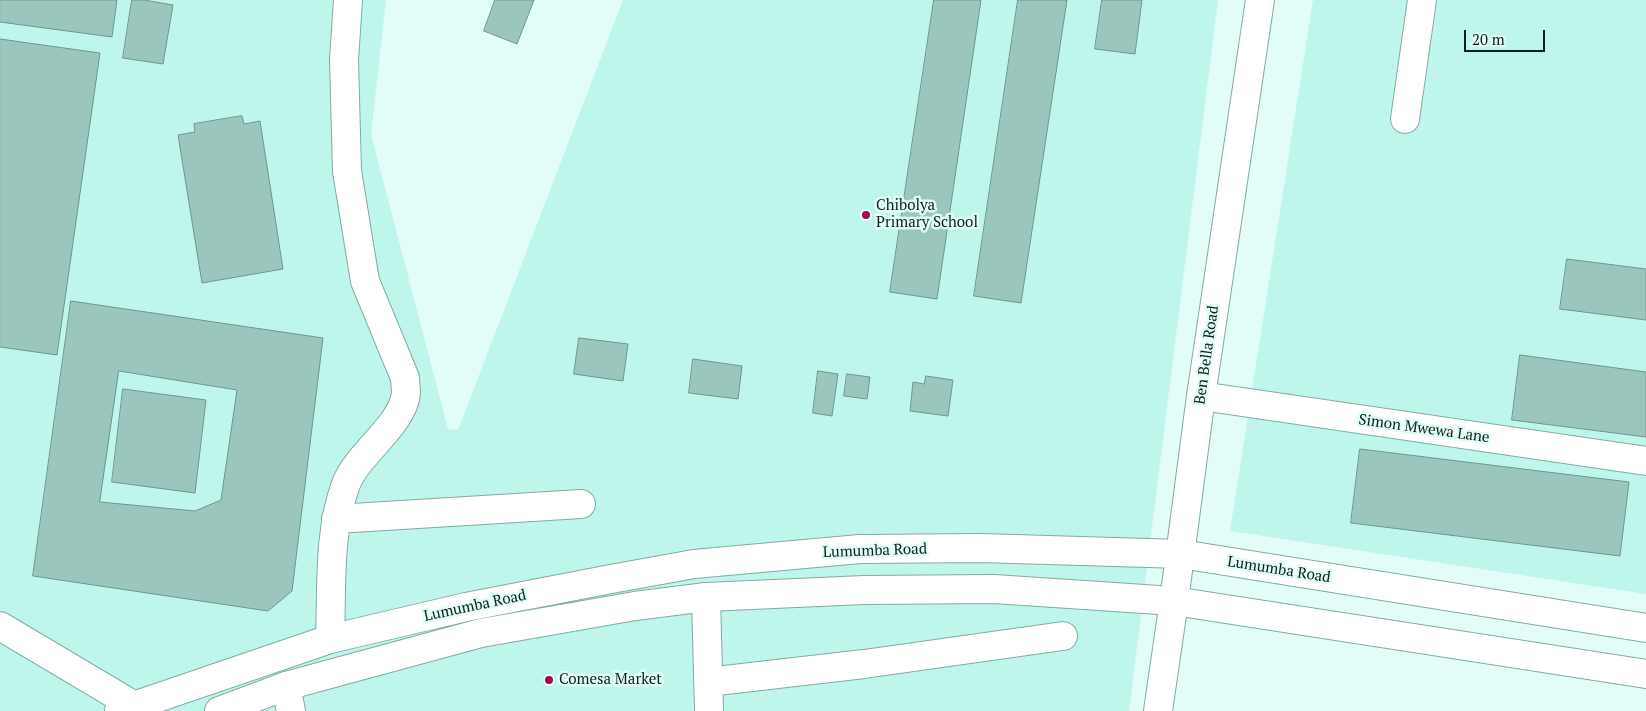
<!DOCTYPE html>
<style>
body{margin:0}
#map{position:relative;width:1646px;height:711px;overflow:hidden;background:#e2fdf7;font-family:"PT Serif",serif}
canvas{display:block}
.scale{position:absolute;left:1464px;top:30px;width:81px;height:22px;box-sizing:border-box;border:2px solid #0e1f1c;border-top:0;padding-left:6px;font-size:15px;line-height:18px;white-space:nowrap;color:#0e1f1c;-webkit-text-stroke:4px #e2fdf7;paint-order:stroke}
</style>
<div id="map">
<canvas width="1646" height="711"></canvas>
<div class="scale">20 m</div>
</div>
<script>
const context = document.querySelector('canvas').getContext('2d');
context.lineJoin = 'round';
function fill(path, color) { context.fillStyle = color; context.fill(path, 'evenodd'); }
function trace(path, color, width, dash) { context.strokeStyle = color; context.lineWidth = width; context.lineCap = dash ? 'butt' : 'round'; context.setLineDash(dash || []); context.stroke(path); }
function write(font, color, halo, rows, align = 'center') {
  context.font = font + ' "PT Serif",serif'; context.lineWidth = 5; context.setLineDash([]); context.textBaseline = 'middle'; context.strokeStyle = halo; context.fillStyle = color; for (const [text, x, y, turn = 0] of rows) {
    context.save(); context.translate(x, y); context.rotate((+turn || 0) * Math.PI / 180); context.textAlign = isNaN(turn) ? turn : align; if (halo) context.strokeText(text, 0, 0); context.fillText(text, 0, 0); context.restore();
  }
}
const built = new Path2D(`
 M0 0H386L371 134 448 429 458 430 623 0H1218L1129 711H0Z
 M1313 0H1646V594L1230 531Z`);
const building = new Path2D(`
 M0 0H117L112 37 0 22Z
 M132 0H144L173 5 163 64 123 58Z
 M495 0H534L517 44 484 31Z
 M934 0H981L937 299 890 292Z
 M1018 0H1067L1021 303 974 296Z
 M1102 0H1142L1135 54 1095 49Z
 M0 39 100 53 57 355 0 347Z
 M242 116 244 124 260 121 283 269 202 283 178 135 195 132 194 124Z
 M1567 259 1646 269V320L1560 309Z
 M71 301 323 338 292 591 268 611 33 576ZM119 371 237 390 221 500 195 511 100 502Z
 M579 338 628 344 623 381 574 374Z
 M1520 355 1646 372V437L1512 420Z
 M693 359 742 366 738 399 689 393Z
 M818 371 838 374 832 416 813 413Z
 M847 374 870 377 867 399 844 396Z
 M926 376 953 380 948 416 910 411 913 382 924 384Z
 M123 389 206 400 195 493 112 482Z
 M1360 449 1629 482 1620 556 1351 523Z`);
const minor = new Path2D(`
 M1405 119 1422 0
 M1201 396 1646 461
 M336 519 581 504
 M706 597 709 711
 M0 626 133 705
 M330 639C332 588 328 532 346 484 358 453 403 425 406 393 406 388 405 382 405 378L365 281 347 171 344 60 348 0
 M708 682 864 664 1063 636
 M286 686 291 711`);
const major = new Path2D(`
 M119 711 330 639 466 607 611 579 694 564 860 549 981 548 1181 554 1646 628
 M219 711 286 686 481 633 635 606 706 597 864 590 994 589 1174 601 1646 674
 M1158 711 1174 601 1201 396 1260 0`);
const markers = [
 [866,215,5,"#9e0751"],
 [549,680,5,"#9e0751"]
];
const poiNames = [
 ["Chibolya",876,206],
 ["Primary School",876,223],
 ["Comesa Market",559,680]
];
const streetNames = [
 ["Ben Bella Road",1207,355,-82],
 ["Simon Mwewa Lane",1424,429,8],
 ["Lumumba Road",875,551,-2],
 ["Lumumba Road",1279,570,9],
 ["Lumumba Road",475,606,-12]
];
fill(built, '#bff6eb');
fill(building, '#9bc6bd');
trace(building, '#6d978f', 1);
trace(minor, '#81aca3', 30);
trace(major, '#81aca3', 30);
trace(minor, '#fff', 28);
trace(major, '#fff', 28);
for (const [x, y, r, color] of markers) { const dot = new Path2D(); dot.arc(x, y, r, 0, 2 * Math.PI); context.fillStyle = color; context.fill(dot); trace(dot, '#e2fdf7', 2); }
write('15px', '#0e1f1c', '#e2fdf7', poiNames, 'left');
write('15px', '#0e1f1c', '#e2fdf7', streetNames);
</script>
